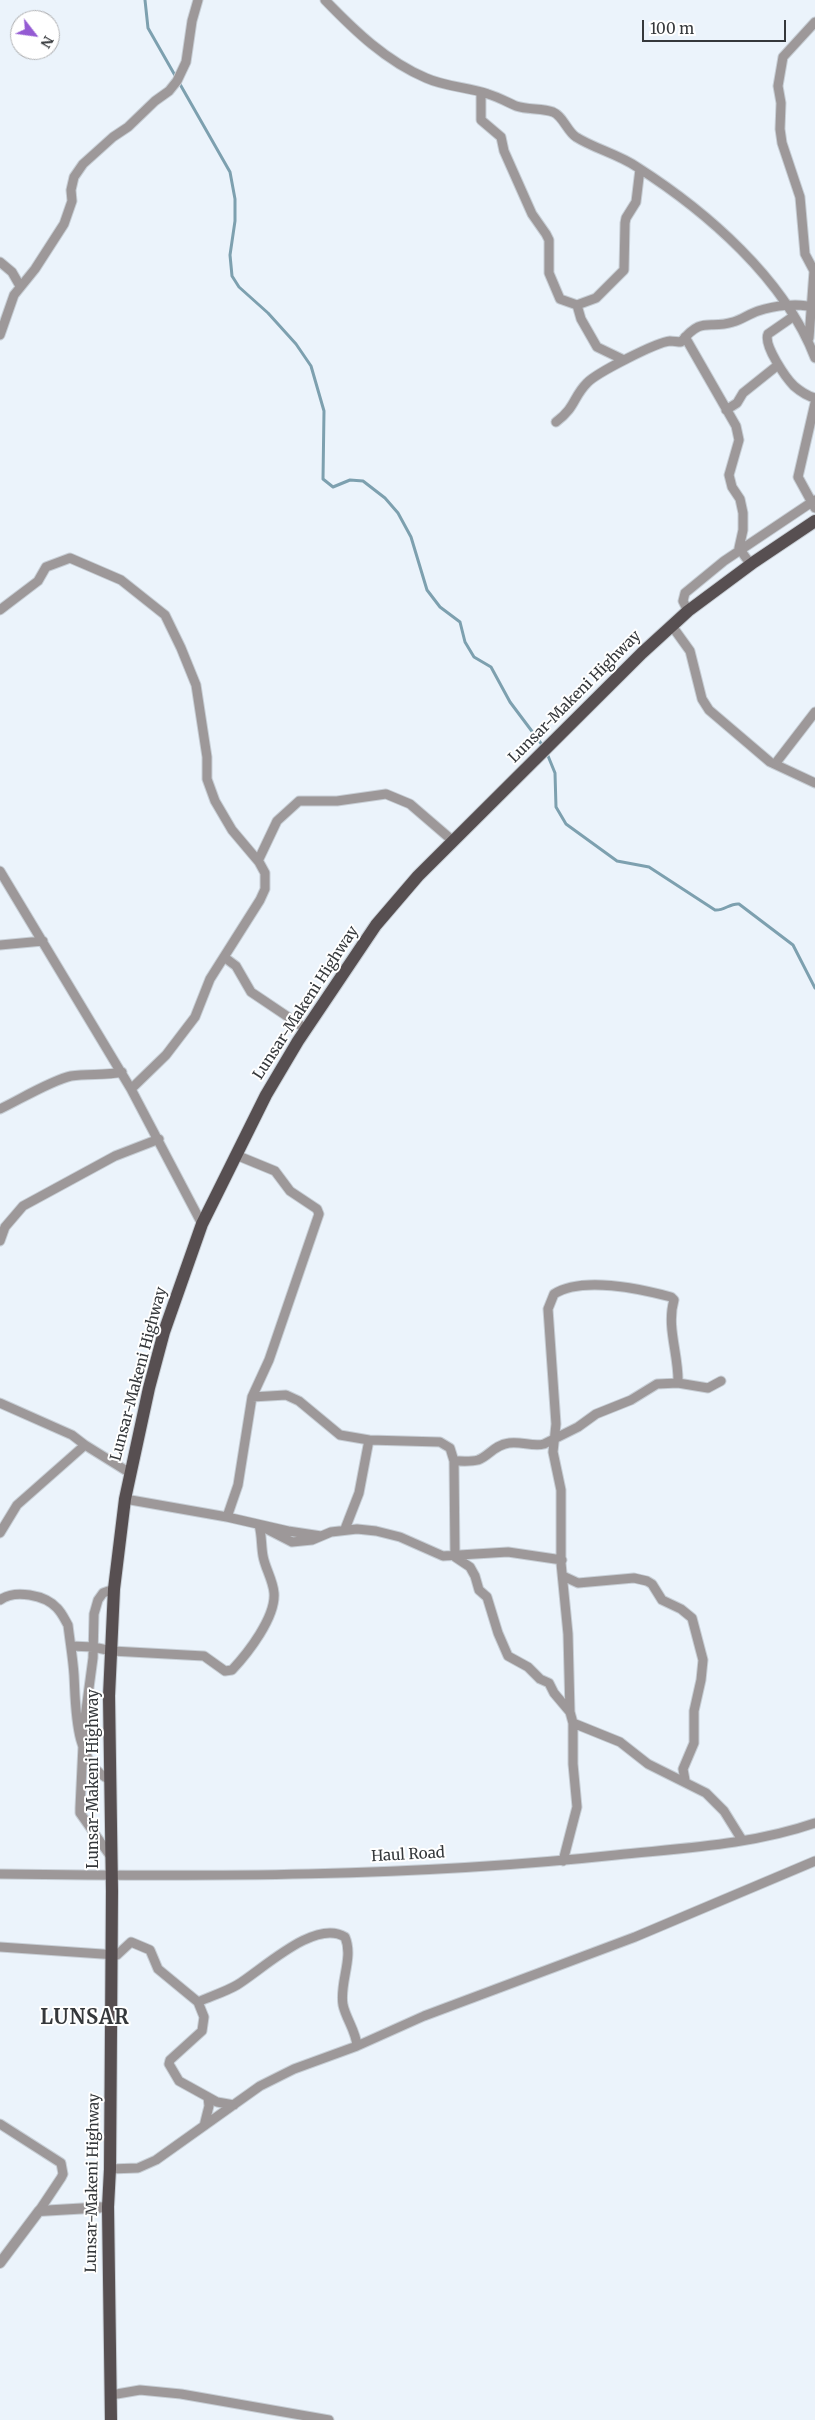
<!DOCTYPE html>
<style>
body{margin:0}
#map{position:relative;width:815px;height:2420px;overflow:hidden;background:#ebf3fb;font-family:Merriweather,serif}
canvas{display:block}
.north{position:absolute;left:10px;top:10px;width:50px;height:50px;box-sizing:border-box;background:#fff;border:1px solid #aeafb1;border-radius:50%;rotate:120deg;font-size:14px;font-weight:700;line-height:20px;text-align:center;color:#35383b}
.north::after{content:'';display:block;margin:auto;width:18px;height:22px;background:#945bd3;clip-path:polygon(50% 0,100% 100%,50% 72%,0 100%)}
.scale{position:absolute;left:642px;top:20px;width:144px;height:22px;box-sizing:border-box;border:2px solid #35383b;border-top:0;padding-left:6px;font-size:15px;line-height:18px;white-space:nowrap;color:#35383b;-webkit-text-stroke:4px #fff;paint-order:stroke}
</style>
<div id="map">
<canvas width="815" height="2420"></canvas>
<div class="north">N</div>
<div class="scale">100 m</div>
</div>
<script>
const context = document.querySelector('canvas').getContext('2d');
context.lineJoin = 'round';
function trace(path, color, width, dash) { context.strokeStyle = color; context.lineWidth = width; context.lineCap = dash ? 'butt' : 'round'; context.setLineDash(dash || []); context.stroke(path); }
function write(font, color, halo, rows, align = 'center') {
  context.font = font + ' Merriweather,serif'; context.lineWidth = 4; context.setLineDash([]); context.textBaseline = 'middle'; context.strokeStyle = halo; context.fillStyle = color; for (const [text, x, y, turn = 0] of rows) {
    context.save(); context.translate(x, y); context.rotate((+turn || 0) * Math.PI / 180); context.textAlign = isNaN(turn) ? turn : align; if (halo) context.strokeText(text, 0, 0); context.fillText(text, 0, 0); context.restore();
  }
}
const stream = new Path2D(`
 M145 0 148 28 230 172 235 199V221L230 255 232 276 239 287 268 313 296 344 311 366 324 411 323 479 333 487 350 480 363 481 385 498 398 513 411 537 427 590 440 607 460 622 465 642 474 657 491 667 510 702 543 746
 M546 751 555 773 556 807 566 824 617 861 649 867 715 910C724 911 730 903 739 904L793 945 815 988`);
const minor = new Path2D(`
 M325 0C355 31 386 61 426 78 446 87 468 87 488 94 498 97 507 102 516 106 528 110 542 108 553 112 563 116 567 131 576 137 595 149 618 154 637 167 706 211 785 279 815 358
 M481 92V120L501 137 504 151 532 214 546 234 549 240V273L560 299 577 305 581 319 597 347 624 360
 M0 262 12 272 20 286
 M577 305 596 298 624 270 625 223 626 218 636 202 640 169
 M794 316 768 334C763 345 786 378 794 386 801 392 807 396 815 398
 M0 335 14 295 35 269 64 224 72 201 71 190 74 177 83 164 113 137 128 127 155 101 169 91 177 81 186 62 192 21 198 0
 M685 337 736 426 739 440 729 475 732 487 740 499 743 513V530L739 548 751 565
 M809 338 814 271 805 254 800 197 782 143 780 129 781 103 778 86 783 57 815 22
 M815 403 798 477 815 508
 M726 410 737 403 743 393 778 365
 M556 422C576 407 573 397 587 383 596 373 657 342 670 341 673 341 678 342 681 342 703 315 708 330 733 322 741 320 749 314 758 311 773 306 799 302 815 308
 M0 610 38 581 46 567 70 558 121 580 165 615 181 648 196 685 207 757V779L215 801 232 830 259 862 265 873V889L260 900 210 979 195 1017 166 1055 131 1089
 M688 611 683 601 685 593 724 561 815 500
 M672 626 690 651 702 699 709 710 770 762 815 783
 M775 764 815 712
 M258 861 277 821 299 801H337L386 794 410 804 453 841
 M0 871 131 1089 202 1224
 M0 945 43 941
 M224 957 236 966 251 992 306 1029
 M0 1109C19 1100 52 1080 71 1076 88 1073 105 1076 122 1072
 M0 1241 5 1227 23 1206 115 1156 159 1139
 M252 1397 286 1395 299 1401 340 1435 369 1440 359 1493 345 1529
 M0 1403 72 1435 85 1445
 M369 1440 440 1442 450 1448 454 1461 455 1557 470 1567 475 1576 479 1590 487 1597 498 1633 508 1656 528 1667 540 1679 549 1683 554 1693 570 1712
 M454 1461C461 1461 471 1462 478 1460 489 1456 494 1445 509 1443 521 1441 533 1447 544 1444L578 1427 596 1414 631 1400 657 1384 678 1383 708 1388 721 1381
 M125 1499 227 1517 238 1485 252 1397 269 1360 319 1214 317 1209 290 1191 275 1171 236 1155
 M227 1517 288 1531 321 1536
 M259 1525 292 1542 312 1540 331 1532 357 1529 376 1531 400 1537 443 1556 508 1552 562 1560
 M0 1533 17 1505 85 1445 130 1473
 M563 1576 578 1583 634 1578 647 1581 652 1584 662 1600 681 1609 692 1618 703 1660 701 1680 694 1711V1743L683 1769 685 1780
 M0 1600C15 1589 45 1595 57 1608 62 1613 65 1620 68 1625 70 1642 73 1659 74 1675 76 1709 74 1762 110 1780
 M71 1646 93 1647 112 1651 204 1656 225 1671 232 1670C248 1653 276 1617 274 1593 273 1580 265 1568 263 1556 261 1545 262 1535 259 1525
 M573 1723 620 1742 648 1764 706 1793 724 1811 742 1840
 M111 1857 80 1813V1808L84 1725 93 1658 94 1614 98 1600 103 1593 114 1589
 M563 1861 577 1807 573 1764V1723L570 1712 568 1634 561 1563V1490L553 1452 556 1424 548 1309 554 1294C582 1276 641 1289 671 1297L674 1300C666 1327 679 1355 678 1383
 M0 1874C205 1877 412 1877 616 1855 682 1848 752 1845 815 1823
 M0 1947 117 1955 131 1942 150 1950 158 1969 198 2002 204 2017 202 2031 170 2060 169 2064 179 2081 217 2102 234 2105
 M198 2002C211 1996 225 1992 237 1985 262 1970 315 1918 345 1937 354 1958 339 1983 343 2005 346 2019 356 2031 357 2046
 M0 2124 61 2163 63 2174 61 2178 39 2211
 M204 2126 209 2106 208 2097
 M110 2169 138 2168 156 2160 260 2086 294 2069 357 2046 424 2016 635 1937 815 1861
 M111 2395 140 2390 181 2394 329 2420`);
const tertiary = new Path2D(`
 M0 2263 39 2211 108 2207`);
const primary = new Path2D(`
 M111 2420 108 2207 110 2169 112 1891 109 1696 114 1589 125 1499 149 1388 164 1332 202 1224 266 1095 298 1041 376 925 418 876 642 653 688 611 754 562 815 521`);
const streetNames = [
 ["Lunsar-Makeni Highway",575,697,-45],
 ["Lunsar-Makeni Highway",306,1003,-57],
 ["Lunsar-Makeni Highway",139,1374,-75],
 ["Lunsar-Makeni Highway",94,1779,-90],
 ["Haul Road",408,1855,-3],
 ["Lunsar-Makeni Highway",93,2183,-89]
];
const districtNames = [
 ["LUNSAR",85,2018]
];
trace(stream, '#7da0af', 3);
trace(minor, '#c7ced5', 11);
trace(tertiary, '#c7ced5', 12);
trace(primary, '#c7ced5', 14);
trace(minor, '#9d9899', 9);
trace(tertiary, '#9d9899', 10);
trace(primary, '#574f51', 12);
write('15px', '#35383b', '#fff', streetNames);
context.letterSpacing = '1px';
write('bold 20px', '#35383b', '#fff', districtNames);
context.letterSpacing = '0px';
</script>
